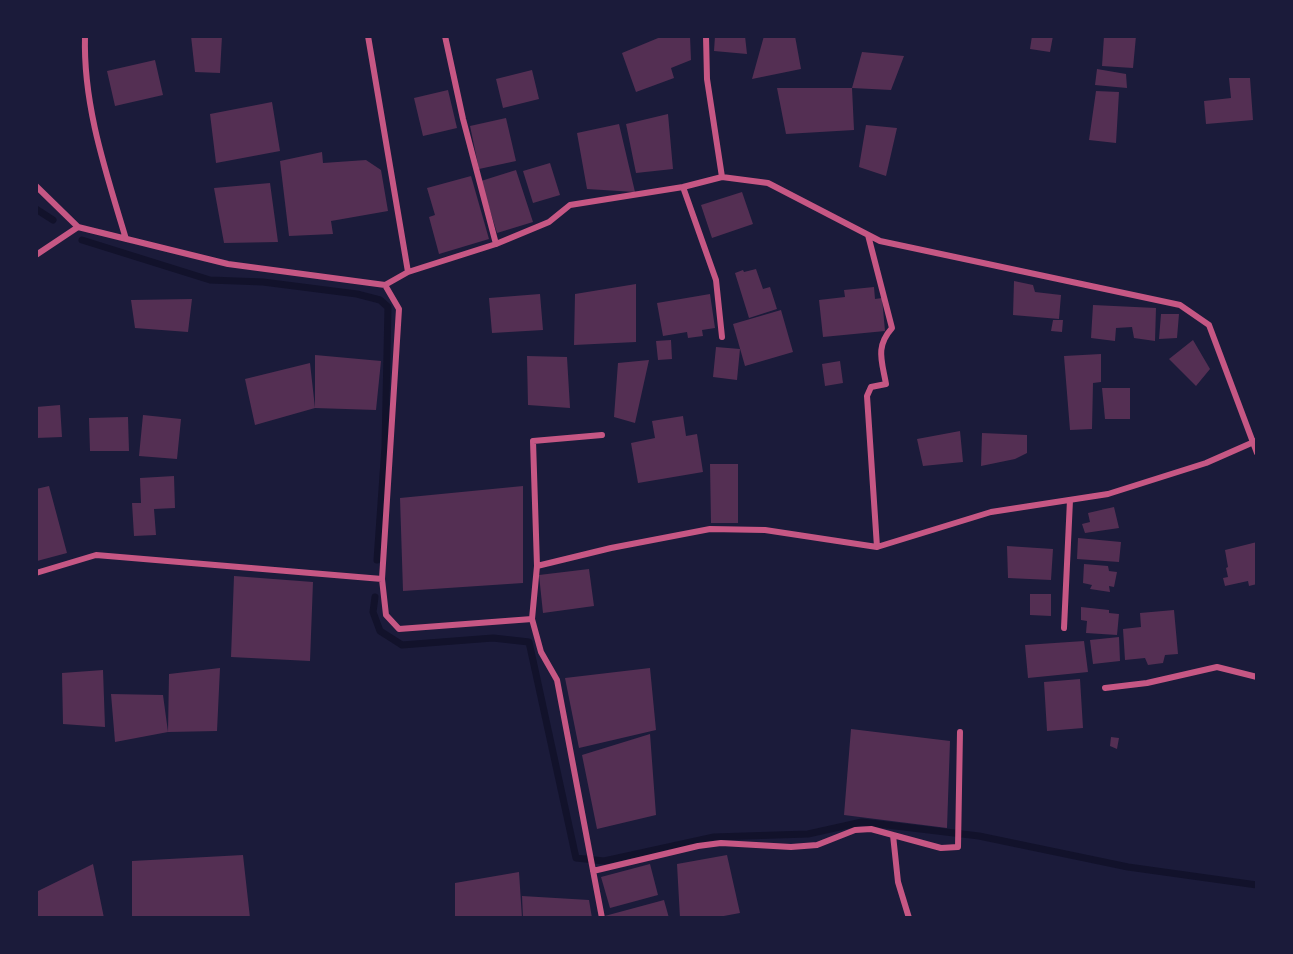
<!DOCTYPE html>
<style>
body{margin:0}
#map{position:relative;width:1293px;height:954px;overflow:hidden;background:#1b1b3a;font-family:"Times New Roman",serif}
canvas{display:block}
.frame{position:absolute;inset:0;border:38px solid #1b1b3a;pointer-events:none}
</style>
<div id="map">
<canvas width="1293" height="954"></canvas>
<div class="frame"></div>
</div>
<script>
const context = document.querySelector('canvas').getContext('2d');
context.lineJoin = 'round';
function trace(path, color, width, dash) { context.strokeStyle = color; context.lineWidth = width; context.lineCap = dash ? 'butt' : 'round'; context.setLineDash(dash || []); context.stroke(path); }
function fill(path, color) { context.fillStyle = color; context.fill(path, 'evenodd'); }
const stream = new Path2D(`
 M36 209 53 220
 M82 240 210 280 263 282 357 294 380 300 388 307 385 447 377 560
 M375 597 373 612 380 631 402 645 493 638 529 642 576 858 604 861 714 837 808 834 862 822 979 836 1128 867 1257 885`);
const building = new Path2D(`
 M191 36H222L220 73 195 72Z
 M663 36H690L691 60 671 68 674 78 636 92 622 53Z
 M715 36H745L747 54 714 51Z
 M764 36H795L801 69 752 79Z
 M1032 36H1053L1050 52 1030 49Z
 M1104 36H1136L1133 68 1102 66Z
 M862 52 904 56 891 90 852 88Z
 M155 60 163 95 115 106 107 71Z
 M1097 69 1126 74 1127 88 1095 85Z
 M532 70 539 99 503 108 496 79Z
 M1229 78H1250L1253 120 1206 124 1204 101 1231 98Z
 M777 88H852L854 130 786 134Z
 M448 90 457 128 423 136 414 98Z
 M1096 91 1119 92 1116 143 1089 140Z
 M272 102 280 151 216 163 210 114Z
 M668 114 673 169 636 173 626 124Z
 M506 118 516 161 479 169 470 126Z
 M619 124 635 192 587 189 577 133Z
 M866 125 897 128 886 176 859 167Z
 M322 152 323 163 366 160 381 170 388 211 331 221 333 234 289 236 280 161Z
 M550 163 560 195 533 203 523 171Z
 M516 170 533 222 497 233 481 181Z
 M471 176 489 239 439 254 429 217 435 215 427 188Z
 M270 183 278 242 224 243 214 188Z
 M742 192 753 224 712 238 701 205Z
 M756 269 763 289 770 287 777 309 749 318 735 273 743 270 744 272Z
 M1014 281 1033 285 1035 292 1061 295 1059 319 1013 315Z
 M636 284V342L574 345 575 294Z
 M874 287 875 299 882 298 885 331 823 337 819 300 845 297 844 290Z
 M540 294 543 330 492 333 489 298Z
 M710 294 715 328 702 330 703 336 688 338 687 332 663 336 657 303Z
 M192 299 188 332 135 328 131 300Z
 M1093 305 1156 308 1155 341 1134 338 1132 327 1116 328 1115 341 1091 338Z
 M781 310 793 352 745 366 733 324Z
 M1161 314H1179L1177 338 1159 339Z
 M1053 320H1063L1062 332 1051 331Z
 M671 340 672 359 658 360 656 341Z
 M1193 340 1210 369 1196 386 1169 359Z
 M716 347 740 349 737 380 713 377Z
 M1101 354V382L1093 383 1092 429 1070 430 1064 356Z
 M315 355 381 361 376 410 315 408Z
 M527 356 567 357 570 408 528 405Z
 M649 360 635 423 614 417 618 363Z
 M840 361 843 383 825 386 822 364Z
 M310 363 315 408 255 425 245 379Z
 M1102 388H1130V419H1105Z
 M60 405 62 437 36 438V407Z
 M143 415 181 419 177 459 139 456Z
 M683 416 686 436 697 434 703 472 638 483 631 443 655 438 652 421Z
 M128 417 129 451H90L89 418Z
 M960 431 963 462 923 466 917 439Z
 M982 433 1027 435V453L1015 459 981 466Z
 M710 464H738V523H711Z
 M174 476 175 508 154 509 156 535 134 536 132 503H141L140 478Z
 M49 486 67 553 37 561 36 489Z
 M523 486V583L403 591 400 498Z
 M1114 507 1119 528 1085 533 1082 524 1090 522 1088 513Z
 M1078 538 1121 542 1119 562 1077 559Z
 M1257 542V584L1249 586 1248 581 1225 586 1223 578 1228 577 1226 568 1228 567 1225 550Z
 M1007 546 1053 549 1051 580 1008 578Z
 M1084 564 1108 566 1109 571 1117 572 1114 587 1109 586 1110 592 1090 589 1092 585 1083 583Z
 M589 569 594 606 543 613 539 575Z
 M234 576 313 582 310 661 231 657Z
 M1030 594H1051V616L1030 615Z
 M1081 607 1109 610V613L1119 614 1117 635 1086 633 1087 621 1081 620Z
 M1174 610 1178 654 1165 655 1163 663 1148 665 1145 658 1125 660 1123 629 1141 627 1140 613Z
 M1119 637 1120 661 1093 664 1090 640Z
 M1084 641 1088 672 1028 678 1025 645Z
 M220 668 217 731 168 732 115 742 111 694 163 695 168 732 169 674Z
 M650 668 656 730 579 748 565 678Z
 M103 670 105 727 63 724 62 673Z
 M1080 679 1083 728 1047 731 1044 682Z
 M851 729 950 741 947 828 844 815Z
 M650 734 656 815 597 829 582 755Z
 M1111 737 1119 738 1117 749 1110 746Z
 M243 855 250 918H132V861Z
 M727 855 740 913 713 918H680L677 864Z
 M93 864 104 918H36V892Z
 M650 864 658 895 610 908 601 877Z
 M519 872 522 918H455V883Z
 M522 896 589 900 592 918H523Z
 M664 900 669 918H601V917Z`);
const minor = new Path2D(`
 M85 36C83 106 106 172 126 239
 M368 36 408 272
 M445 36 463 119 496 244
 M706 36 707 79 722 177
 M36 186 78 227 228 264 385 285 408 272 496 244 549 222 570 205 683 187 722 177 768 183 880 241 1180 305 1209 325 1257 453
 M683 187 716 280 722 337
 M868 235 892 328C875 347 882 361 886 384L871 387 867 396 877 547
 M36 255 78 227
 M385 285 399 309 382 579 386 615 399 629 532 619
 M537 566 533 441 602 435
 M36 573 96 555 382 579
 M1064 628 1070 500
 M1105 688 1147 683 1217 667 1257 677
 M593 871 698 846 721 843 791 847 817 845 855 830 871 829 893 835
 M602 918 557 680 541 652 532 619 537 566 611 548 710 529 765 530 877 547 991 512 1108 494 1206 463 1256 441
 M909 918 898 882 893 835 941 848 958 847 960 732`);
trace(stream, '#12122b', 7);
fill(building, '#542f53');
trace(minor, '#c65784', 6);
</script>
